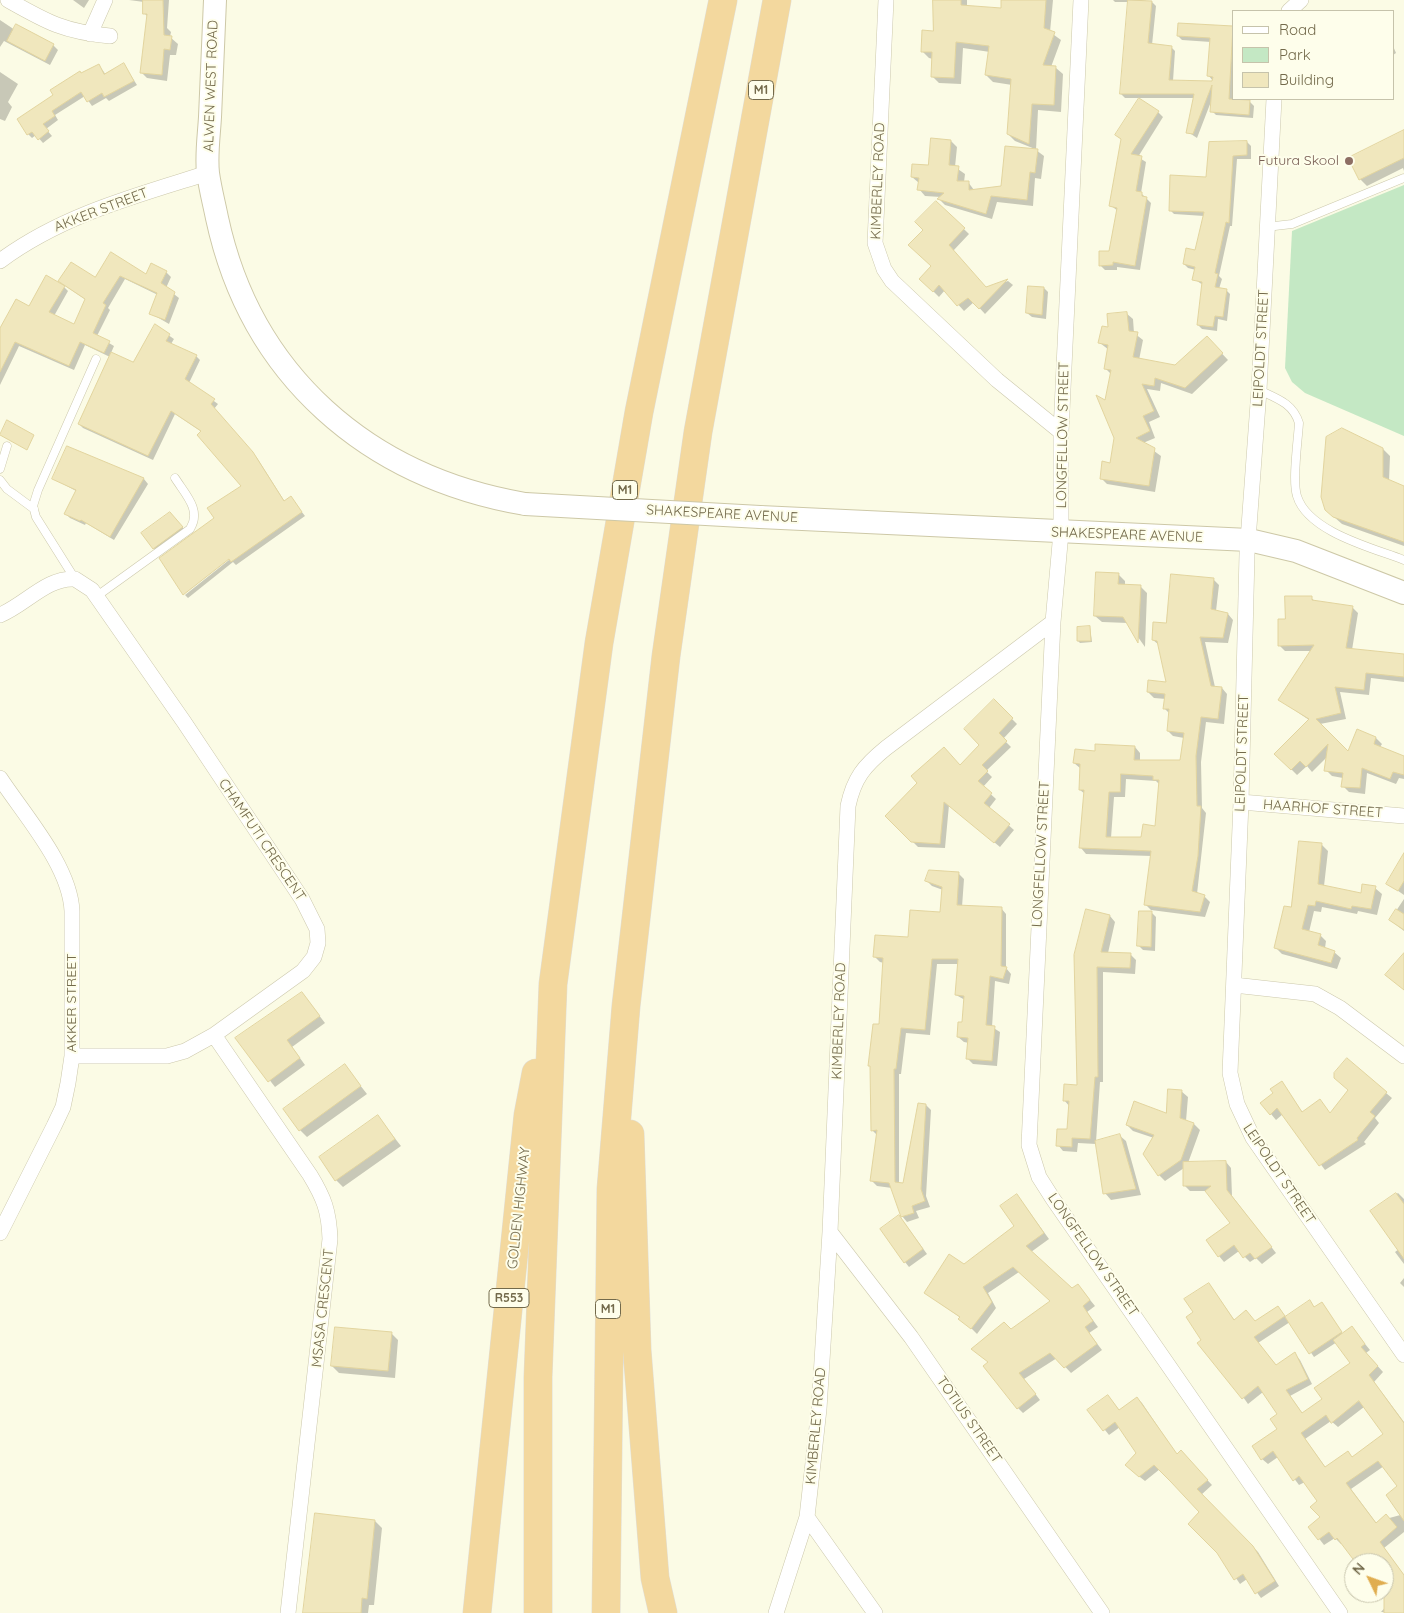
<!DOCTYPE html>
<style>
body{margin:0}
#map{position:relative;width:1404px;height:1613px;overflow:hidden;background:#fbfbe5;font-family:Quicksand,sans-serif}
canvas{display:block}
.legend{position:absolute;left:1232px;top:10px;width:162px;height:90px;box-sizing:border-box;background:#fefeeb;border:1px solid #c6c3ab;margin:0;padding:6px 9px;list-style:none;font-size:15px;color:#736a4b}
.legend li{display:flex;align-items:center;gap:10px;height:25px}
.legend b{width:25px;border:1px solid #c6c3ab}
.north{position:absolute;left:1344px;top:1553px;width:50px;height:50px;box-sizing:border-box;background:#fefeeb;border:1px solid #c6c3ab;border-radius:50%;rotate:312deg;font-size:14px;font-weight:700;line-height:20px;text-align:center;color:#736a4b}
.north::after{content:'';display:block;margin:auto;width:18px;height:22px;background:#e0ad4f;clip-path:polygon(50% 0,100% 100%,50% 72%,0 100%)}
</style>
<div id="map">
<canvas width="1404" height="1613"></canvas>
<ul class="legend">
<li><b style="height:6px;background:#fff"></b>Road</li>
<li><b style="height:14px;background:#c4e8c4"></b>Park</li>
<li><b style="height:14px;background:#f0e7bd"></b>Building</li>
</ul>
<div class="north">N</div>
</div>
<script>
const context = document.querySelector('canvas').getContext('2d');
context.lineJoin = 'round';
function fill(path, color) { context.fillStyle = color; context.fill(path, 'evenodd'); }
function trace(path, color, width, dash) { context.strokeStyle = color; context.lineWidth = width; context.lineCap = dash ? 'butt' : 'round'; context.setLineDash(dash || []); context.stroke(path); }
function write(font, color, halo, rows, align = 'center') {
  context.font = font + ' Quicksand,sans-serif'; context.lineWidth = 4; context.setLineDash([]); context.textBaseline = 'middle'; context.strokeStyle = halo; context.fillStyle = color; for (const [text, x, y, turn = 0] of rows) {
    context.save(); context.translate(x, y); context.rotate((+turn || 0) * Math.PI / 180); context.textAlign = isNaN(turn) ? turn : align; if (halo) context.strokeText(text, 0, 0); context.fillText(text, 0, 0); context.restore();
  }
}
const green = new Path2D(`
 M1404 185V436L1305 393 1292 382 1285 368 1292 231Z`);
const shadow = new Path2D(`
 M73 0H89L84 8Z
 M129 0H169L167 28 171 32 170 37 178 44 176 55H170L167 81 147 78 141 72 148 17 144 13V2Z
 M934 0H967V7L1002 9V0H1053L1050 32 1061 40 1051 67 1056 68 1063 74 1061 112 1038 110 1036 150 1044 156 1041 179 1035 178 1033 206 997 202 992 219 945 205 939 199 941 197 925 196 919 189V183L912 177 929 166 951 141 957 147 955 167 965 174 964 182H968L974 190 1002 187 1035 149 1015 141 1008 134 1012 85 993 82 986 75 990 52 963 48 961 84 939 83 932 76 933 59 929 58 922 51 934 32Z
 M1113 0H1141L1152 2 1156 6 1152 45 1171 47 1175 51 1173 81 1214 82 1208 75 1211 42 1182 40 1178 36 1233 28V100L1250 102 1254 106 1253 118 1216 115 1212 111V99L1197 138 1188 132 1194 98H1125L1121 94 1130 2H1115Z
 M0 20 15 30 17 26 53 45 58 50 50 65 4 41 0 47Z
 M1393 46 1396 53 1393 55Z
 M99 65 106 75 124 65 137 85 109 101 106 98 92 106 85 96 55 115 58 120 46 129 52 136 43 143 36 135 32 138 28 134 55 95 82 74Z
 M0 72 18 84 8 102 12 107 5 121 0 119Z
 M1158 112 1163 117 1138 157 1146 162 1141 193 1151 203 1140 270 1117 267V270H1105L1100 265 1111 252 1118 211 1110 205 1122 140 1116 135Z
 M1404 132V171L1403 168 1367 186 1361 180 1350 159Z
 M1247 142 1251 146V159H1237L1232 226H1230L1219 276 1222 279 1219 289 1226 290 1230 294 1227 321 1218 319 1217 331 1202 329 1198 325 1203 285 1194 279 1196 270 1188 268 1184 264 1196 252 1204 216 1174 214 1170 210Z
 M936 202 969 234 953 251 986 289 1008 281 1013 285 985 314 974 302 964 311 945 290 939 297 921 279 932 266 924 230Z
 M111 253 146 276 166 272 171 277 166 288 179 298 169 324 150 313 158 295 125 279 108 308 110 310 97 336 114 346 111 353 133 363 155 326 174 339 171 344 196 356 200 360 189 383 218 404 214 409 257 458 285 502 291 498 305 516 236 565 233 562 188 598 185 595 234 556 216 519 243 486 202 432 175 414 153 460 83 428 79 424 110 357 85 345 74 370 19 346 0 385V332L29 307 64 287 68 291 54 316 74 326 86 300 64 285 95 279Z
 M1044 288 1048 292 1046 319 1032 317 1027 313Z
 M1126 313 1133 319 1134 333 1143 340 1139 360 1176 366 1213 344 1228 360 1192 394 1161 383 1160 391 1147 389 1160 417 1149 422 1155 438 1143 443 1161 456 1155 492 1107 484 1101 478 1111 464 1115 438 1106 402 1111 374 1105 368 1109 350 1100 343 1109 329Z
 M67 448 144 479 148 484 114 540 86 523 85 525 70 518 65 513 76 491 54 479Z
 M1383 449 1390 456 1389 481 1404 488V546L1342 524 1333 516Z
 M170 513 184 529 155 550 154 548Z
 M1118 574 1125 581V585L1140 586 1147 593 1145 647 1128 623 1102 622 1095 616Z
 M1213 579 1219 585 1216 611 1228 614 1233 620 1228 643 1205 642 1215 687 1222 688 1227 694 1224 724 1206 722 1201 762 1202 808 1206 813 1197 894 1204 896 1210 902 1205 917 1151 910 1145 904 1152 856 1086 854 1081 848 1085 794 1080 790V768L1074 763 1096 753 1135 747 1140 753V762L1181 761 1184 738 1173 736 1168 731 1170 714 1164 708 1166 699 1154 698 1148 692 1168 683 1159 645 1153 640ZM1126 779 1156 781 1160 785 1157 827 1142 838H1111L1114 797H1125Z
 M1311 598 1315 601 1352 607 1358 613 1352 650 1404 656V682L1371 678 1369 695 1340 692 1346 719 1320 724 1348 753 1357 731 1376 738 1382 744 1380 747 1404 757V779L1399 778 1396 784 1367 773 1365 794 1349 792 1343 786V778L1332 776 1326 770 1328 756 1312 772 1307 766 1297 775 1276 754 1309 720 1280 700 1312 651H1285L1279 645 1287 620Z
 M1090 628 1092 642 1080 643 1078 641Z
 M994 701 1017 724 1003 739 1011 747 986 771 992 777 983 787 996 799 989 808 1014 830 1000 847 949 805 945 848 918 847 887 816 960 766 981 745Z
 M1322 845 1328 851 1324 886 1362 894 1375 888 1382 894 1377 915 1358 911 1357 914 1322 907 1321 912 1314 911 1309 932 1320 935 1326 941 1325 948 1334 952 1341 958 1337 969 1282 954 1275 947Z
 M1404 859V895L1388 884Z
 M958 873 964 879 962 907 1001 908 1006 914V968L1011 974 1009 984 995 981 992 1027 1000 1032 997 1066 973 1064 967 1058 969 1043 964 1042 958 1037 963 1024 965 1000 956 995 959 964H937L930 1035 906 1033 901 1074H899V1184H904L926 1105 931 1110 926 1196 930 1207 916 1211 919 1218 907 1222 902 1216 892 1188 877 1186 871 1180 878 1136 872 1130V1068L869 1065 880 1026 884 963 880 962 875 957 909 938 941 914 943 890 932 886 927 881Z
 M1404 899V931L1390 920Z
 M1140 912 1152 913 1156 917 1155 951 1143 950 1139 946Z
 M1110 916 1115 922 1108 953 1130 954 1136 960 1135 974 1103 972V1082H1100L1096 1142 1119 1135 1126 1141 1141 1195 1111 1200 1105 1193 1096 1144 1078 1143 1077 1152 1063 1151 1058 1145 1069 1131 1070 1107 1064 1100 1078 1086 1075 955Z
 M302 993 325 1023 292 1047 305 1065 275 1087 237 1038Z
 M345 1066 367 1094 307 1137 300 1130Z
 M1282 1083 1303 1113 1331 1114 1350 1090 1386 1093 1392 1098 1375 1118 1379 1123 1364 1142 1366 1144 1325 1170 1283 1114 1276 1120 1271 1114 1274 1093Z
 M1181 1091 1188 1097 1186 1121 1194 1124 1200 1130 1188 1163 1226 1162 1231 1168 1232 1196 1276 1253 1262 1264 1256 1258 1250 1262 1239 1251 1224 1262 1219 1256 1232 1223 1207 1191H1190L1185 1186 1184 1168 1165 1181 1159 1175 1154 1138 1133 1131 1127 1125 1167 1114Z
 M378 1117 401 1146 343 1187 336 1180Z
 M1398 1193 1404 1199V1264L1395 1252 1399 1249 1372 1211Z
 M1017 1195 1049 1239 1031 1252 1072 1290 1078 1285 1095 1306 1087 1312 1098 1327 1089 1333 1102 1350 1071 1373 1057 1358 1024 1379 1040 1400 1023 1413 1018 1408 1011 1330 1052 1301 1019 1272 988 1293 996 1308 977 1334 961 1318 925 1293 1016 1227Z
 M903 1221 927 1254 909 1267 905 1262Z
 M1404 1278V1287L1400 1283Z
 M1209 1284 1235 1321 1256 1322 1278 1308 1286 1317 1310 1302 1315 1308 1322 1303 1343 1334 1352 1328 1370 1350 1366 1353 1383 1372 1374 1382 1404 1422V1511L1399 1487 1384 1466 1351 1489 1377 1524 1382 1520 1404 1514V1532L1384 1548 1404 1575V1613L1381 1612 1388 1604 1380 1593H1384V1563H1358L1343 1543 1341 1544 1335 1538 1324 1545 1310 1527 1322 1517 1318 1501 1305 1482 1299 1485 1278 1457 1268 1464 1262 1459 1278 1429 1279 1415 1263 1392 1248 1404 1203 1340ZM1290 1322 1314 1357 1337 1342 1352 1364 1324 1400 1303 1414 1290 1396 1312 1384 1300 1360 1295 1354 1277 1366 1258 1343ZM1364 1407 1385 1434 1353 1458 1326 1468 1305 1439 1331 1421 1338 1427Z
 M391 1333 398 1340 395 1378 339 1373 332 1366Z
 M1108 1396 1120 1411 1137 1398 1142 1403 1177 1455 1181 1452 1212 1485 1201 1495 1258 1552 1279 1586 1261 1598 1247 1579 1240 1584 1218 1552 1201 1512 1160 1469 1145 1481 1131 1470 1137 1453 1120 1427 1109 1435 1089 1410Z
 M375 1521 382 1528 374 1605H369L368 1613H305Z`);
const building = new Path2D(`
 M143 0H163L164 35 172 36 170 50 164 49 162 75 140 73 147 14H143Z
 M933 0H961V5L1001 8V0H1046L1044 28 1055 32 1043 65 1056 66 1054 105 1032 104 1029 144 1007 134 1011 79 985 75 989 46 956 42 954 78 931 77 932 52H921L922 30 933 31Z
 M1128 0 1152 1 1148 43 1172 46 1169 80 1212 81 1213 77 1207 76 1210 38 1177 36 1178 23 1233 26 1229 99 1250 100 1249 115 1210 112 1212 85 1193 134 1186 133 1194 94H1120Z
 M16 24 54 44 45 61 7 41Z
 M124 63 134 81 104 97 102 93 87 102 81 92 52 111 55 116 43 124 49 131 38 140 32 132 27 135 17 119 53 95 50 90 80 71 81 73 99 64 104 74Z
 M1139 98 1159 111 1131 154 1142 156 1136 191 1142 192V196L1147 197 1135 266 1113 262V265L1099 266V251H1109L1117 208 1109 206 1121 139 1115 135Z
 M1404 130V158L1359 180 1348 158Z
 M931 138 951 140 949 165 959 166 957 181H969V190L1001 186 1005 146 1038 149 1035 173 1030 172 1027 200 991 196 986 214 937 199 944 193 917 190 919 178 911 177 912 164 928 165Z
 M1247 141V155L1233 156 1229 223 1226 222 1215 273 1218 274 1215 287 1227 289 1223 317 1215 316 1213 327 1197 325 1202 282 1192 280 1195 267 1183 264 1186 248 1195 250 1204 212 1169 211 1170 175 1206 177 1209 142Z
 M936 201 965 228 949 245 986 287 1008 279 979 309 968 298 957 306 939 285 933 292 919 279 931 266 908 245 923 230 915 222Z
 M111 252 146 274 151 263 167 271 161 283 175 292 165 320 149 314 157 293 120 276 103 303 106 305 93 333 110 341 104 353 80 342 69 366 15 342 0 372V328L16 299 29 306 46 275 65 286 49 312 74 324 85 299 58 281 71 262 95 277Z
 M1028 286 1044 287 1042 315 1026 313Z
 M1127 312 1129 331 1138 332 1133 357 1175 365 1207 336 1223 353 1185 388 1155 378 1154 386 1142 384 1154 411 1143 416 1150 431 1136 438 1155 448 1149 486 1100 479 1102 461 1110 463 1114 438 1096 395 1105 400 1111 370 1104 369 1108 345 1098 343 1102 326 1108 327 1107 314Z
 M155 324 170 334 166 341 197 355 185 379 215 399 211 404 253 452 284 501 291 496 302 512 231 562 229 559 183 595 159 558 214 518 207 508 241 486 197 435 201 431 171 411 148 456 78 424 111 352 133 362Z
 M7 420 34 435 27 450 0 435Z
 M1342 428 1383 448V477L1404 486V542L1333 517 1325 510 1321 497 1326 437Z
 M67 446 144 478 110 537 81 520 80 521 64 514 76 490 52 479Z
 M170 512 183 527 153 549 141 533Z
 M1096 572 1119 573 1118 584 1141 585 1138 643 1123 617 1094 616Z
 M1171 574 1214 578 1211 609 1228 613 1223 638 1200 637 1211 686 1222 687 1218 719 1201 717 1196 756 1197 806H1201L1198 856 1192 891 1205 895 1200 912 1144 905 1151 851 1079 848 1084 790H1079L1080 764 1073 763 1075 749 1095 751V744L1135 746 1134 760H1180L1184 733 1167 731 1169 709H1163L1165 694 1147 692 1148 680 1166 682 1157 641 1152 640 1153 622 1166 623ZM1121 774 1153 776V780H1159L1155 826 1143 824 1141 837H1106L1109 792H1120Z
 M1285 596H1312V600L1353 606 1346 648 1404 654V677L1366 673 1364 690 1335 687 1341 713 1316 719 1348 751 1357 729 1376 737 1374 744 1404 756V775L1393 772 1390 779 1362 768 1360 788 1341 787 1343 773 1324 771 1328 744 1306 767 1300 761 1291 770 1274 754 1309 719 1278 700 1314 645 1278 646V619H1285Z
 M1090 626 1091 641H1077V627Z
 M994 699 1013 718 999 733 1007 741 982 765 988 771 978 781 992 793 984 803 1010 824 994 843 944 802 940 844 911 842 885 816 917 783 911 776 944 747 960 765 979 745 964 729Z
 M1299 841 1322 843 1318 884 1361 893 1362 884 1376 886 1371 909 1352 906 1351 909 1316 901 1315 906 1308 905 1302 929 1321 934 1318 945 1335 951 1331 963 1274 948 1284 906 1291 907Z
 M1404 853V881L1398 891 1386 884Z
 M929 870 959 872 957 905 1002 907 1001 966 1007 967 1003 979 990 976 986 1025 995 1026 992 1061 966 1059 968 1038 957 1037 958 1022H962L964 996 955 995 958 959H932L925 1030 901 1028 896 1069H894L895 1182 903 1183 918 1103 926 1104 921 1189 925 1201 912 1206 914 1213 901 1217 889 1183 870 1181 877 1130 871 1131 870 1066H868L873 1024H879L883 958 873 957 875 935 908 937 910 910 940 912 942 887 925 881Z
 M1086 909 1110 915 1101 952 1131 953 1130 968 1097 967 1098 1077H1095L1090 1139 1072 1138V1147L1056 1146 1057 1129H1067L1069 1101H1063L1064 1084 1077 1085 1074 955Z
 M1396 909 1404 914V930L1389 920Z
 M1139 911H1152L1151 947 1137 946Z
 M1404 953V990L1385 975Z
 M302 992 320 1016 287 1040 300 1058 268 1082 235 1038Z
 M1347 1058 1387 1092 1370 1112 1375 1116 1357 1138 1358 1140 1319 1166 1277 1108 1270 1115 1260 1103 1273 1093 1270 1089 1282 1081 1302 1112 1320 1099 1330 1113 1348 1090 1334 1078V1073Z
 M345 1064 361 1086 299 1131 283 1109Z
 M1168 1089 1182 1090 1180 1118 1194 1123 1181 1160 1158 1176 1143 1154 1154 1135 1126 1125 1134 1101 1166 1113Z
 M378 1115 395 1139 335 1181 319 1157Z
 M1120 1134 1136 1189 1103 1194 1095 1141Z
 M1226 1161 1227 1190 1272 1247 1255 1259 1250 1253 1243 1258 1234 1245 1218 1257 1206 1240 1230 1223 1205 1191 1211 1186H1183V1162Z
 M1396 1193 1404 1204V1259L1370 1211Z
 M1017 1194 1044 1233 1026 1246 1072 1288 1078 1284 1090 1300 1083 1306 1093 1321 1085 1327 1097 1344 1064 1368 1050 1353 1019 1373 1036 1394 1017 1409 983 1366 988 1362 971 1349 1004 1322 1011 1329 1050 1301 1013 1267 983 1287 992 1302 971 1329 958 1319 960 1317 924 1293 949 1254 964 1264 1014 1226 1000 1206Z
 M899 1215 923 1249 904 1263 880 1229Z
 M1209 1283 1234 1320 1246 1310 1255 1321 1278 1306 1285 1316 1254 1337 1276 1365 1295 1352 1308 1379 1286 1390 1302 1413 1322 1399 1314 1388 1350 1363 1333 1340 1352 1326 1365 1344 1361 1347 1378 1366 1369 1375 1404 1423V1521L1386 1495 1397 1486 1378 1461 1346 1483 1376 1523 1386 1514 1397 1527 1380 1542 1404 1575V1613H1384V1563H1356L1337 1538 1335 1540 1329 1532 1318 1540 1308 1527 1320 1517 1310 1507 1317 1501 1299 1476 1293 1481 1273 1451 1261 1460 1252 1446 1277 1429 1270 1419 1277 1414 1258 1386 1242 1399 1197 1343 1201 1340 1186 1317 1193 1312 1184 1299ZM1359 1401 1383 1434 1352 1457 1348 1451 1325 1467 1301 1433 1326 1415 1331 1423Z
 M1310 1300 1314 1307 1322 1302 1342 1332 1309 1354 1285 1317Z
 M335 1327 392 1332 388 1371 331 1366Z
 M1108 1395 1119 1410 1137 1397 1177 1454 1181 1450 1208 1480 1197 1489 1253 1546 1275 1581 1255 1594 1243 1574 1234 1580 1217 1553 1188 1524 1199 1512 1171 1482 1154 1465 1139 1477 1125 1465 1136 1453 1115 1422 1103 1431 1087 1410Z
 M315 1513 375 1520 367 1599 362 1598 361 1613H303Z`);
const lane = new Path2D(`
 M1266 227 1292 224 1404 178
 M1259 390C1276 398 1293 403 1299 423 1298 440 1292 481 1297 496 1308 532 1373 548 1404 560
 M0 469 7 446
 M0 480 7 489 34 509
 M75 579 36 517 33 506 38 490 96 359
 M97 596 190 529C202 510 185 494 175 478`);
const street = new Path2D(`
 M8 0C47 22 64 32 110 36
 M886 0 875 243 884 269 892 281 997 380 1061 432
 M1081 0 1061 432V532L1053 622 1029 1145 1039 1177 1053 1199 1340 1613
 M1289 11 1301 0
 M90 34 105 0
 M1274 99 1259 390 1247 554 1241 802 1230 1073 1237 1104 1253 1138 1404 1355
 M0 261C62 215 135 196 208 173
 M0 615C25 605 47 577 75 579L92 590 184 722 302 899 317 929 318 943 314 957 303 971 214 1035 185 1051 167 1056H72
 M0 778C25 816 70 866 72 911V1056L68 1083 63 1107 54 1126 0 1233
 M1241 802 1404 816
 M1234 985 1315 994 1340 1008 1404 1056
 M214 1035 310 1175C324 1198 329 1211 330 1239L288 1613
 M830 1232 911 1337 1102 1613
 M807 1517 875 1613
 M776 1613 807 1517 819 1409 830 1232 848 806C854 778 864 766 886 748L1053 622`);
const secondary = new Path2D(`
 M215 0C213 39 212 78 210 117 209 135 206 155 208 173 210 188 214 203 217 218 251 376 368 477 525 504
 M760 517 1249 540 1296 551 1404 593`);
const highway = new Path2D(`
 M630 1134 637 1350 655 1578 663 1613
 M477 1613 528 1115 536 1073
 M538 1613V1377L553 984 599 643 639 412 723 0
 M606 1613 611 1189 626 1006 666 656 698 432 777 0`);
const secondaryBridge = new Path2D(`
 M525 504 760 517`);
const markers = [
 [1349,161,5,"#8d6e63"]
];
const shields = [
 [761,90,25],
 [625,490,25],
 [509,1298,40],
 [608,1309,25]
];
const shieldNames = [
 ["M1",761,90],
 ["M1",625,490],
 ["R553",509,1298],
 ["M1",608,1309]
];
const streetNames = [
 ["ALWEN WEST ROAD",211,86,-88],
 ["KIMBERLEY ROAD",878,181,-88],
 ["AKKER STREET",101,210,-21],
 ["LEIPOLDT STREET",1261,348,-87],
 ["LONGFELLOW STREET",1063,435,-89],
 ["SHAKESPEARE AVENUE",722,514,3],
 ["SHAKESPEARE AVENUE",1127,535,2],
 ["LEIPOLDT STREET",1242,753,-88],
 ["HAARHOF STREET",1323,809,4],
 ["CHAMFUTI CRESCENT",262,840,56],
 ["LONGFELLOW STREET",1041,854,-87],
 ["AKKER STREET",72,1003,-90],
 ["KIMBERLEY ROAD",839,1021,-88],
 ["LEIPOLDT STREET",1279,1174,56],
 ["GOLDEN HIGHWAY",519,1208,-84],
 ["LONGFELLOW STREET",1093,1255,55],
 ["MSASA CRESCENT",323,1308,-84],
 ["TOTIUS STREET",969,1420,55],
 ["KIMBERLEY ROAD",816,1426,-85]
];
const educationNames = [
 ["Futura Skool",1339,161]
];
fill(green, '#c4e8c4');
fill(shadow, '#0003');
fill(building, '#f0e7bd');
trace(building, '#e2d49e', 1);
trace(lane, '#ccc8ac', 9);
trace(street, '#ccc8ac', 16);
trace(secondary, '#cdc8a7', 24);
trace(highway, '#e0ded7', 29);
trace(lane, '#fff', 8);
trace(street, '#fff', 15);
trace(secondary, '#fff', 22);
trace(highway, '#f3d89e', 28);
trace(secondaryBridge, '#cdc8a7', 24, []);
trace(secondaryBridge, '#fff', 22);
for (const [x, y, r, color] of markers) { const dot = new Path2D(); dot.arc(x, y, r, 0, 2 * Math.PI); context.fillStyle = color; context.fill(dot); trace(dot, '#fefeeb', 2); }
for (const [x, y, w] of shields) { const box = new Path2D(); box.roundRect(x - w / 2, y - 9.5, w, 19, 4); context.fillStyle = '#fefeeb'; context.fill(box); trace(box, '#736a4b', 1); }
write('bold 12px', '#736a4b', null, shieldNames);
write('14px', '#736a4b', '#fefeeb', streetNames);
write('14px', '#785e54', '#fefeeb', educationNames, 'right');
</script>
